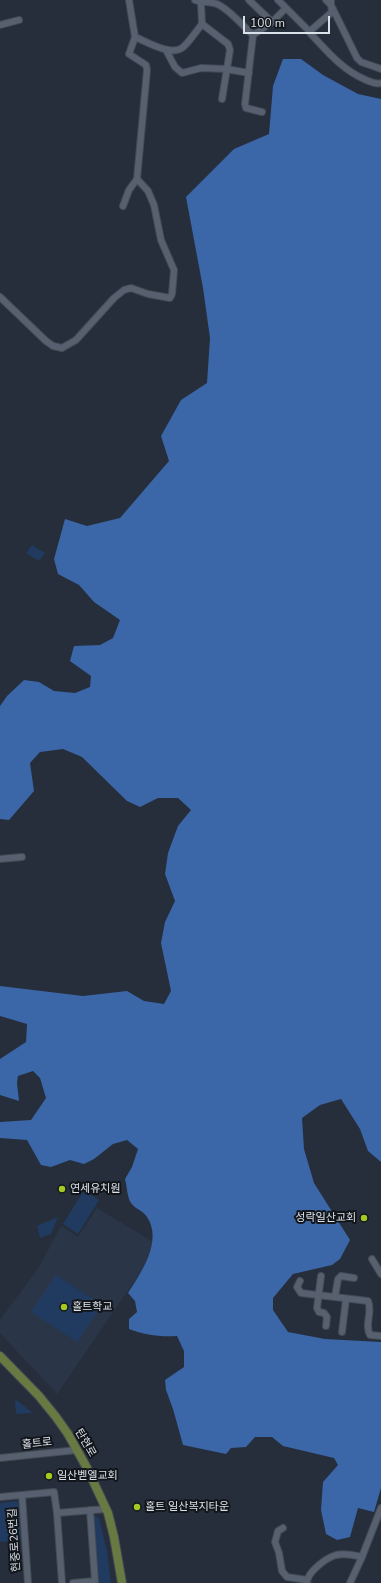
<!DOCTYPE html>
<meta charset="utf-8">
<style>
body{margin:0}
#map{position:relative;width:381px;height:1583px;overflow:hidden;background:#252e3a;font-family:"Nunito Sans",sans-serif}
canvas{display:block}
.scale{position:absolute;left:243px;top:16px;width:87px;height:18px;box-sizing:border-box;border:2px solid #dbe1e9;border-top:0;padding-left:5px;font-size:12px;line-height:14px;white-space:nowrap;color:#dbe1e9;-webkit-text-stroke:3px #12161b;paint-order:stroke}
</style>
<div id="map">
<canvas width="381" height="1583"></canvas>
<div class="scale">100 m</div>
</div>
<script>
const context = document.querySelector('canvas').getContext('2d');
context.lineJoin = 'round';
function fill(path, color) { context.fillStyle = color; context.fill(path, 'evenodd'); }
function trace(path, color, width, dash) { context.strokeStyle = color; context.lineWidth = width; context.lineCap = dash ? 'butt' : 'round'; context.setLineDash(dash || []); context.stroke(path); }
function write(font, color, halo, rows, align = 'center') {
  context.font = font + ' "Nunito Sans","Noto Sans KR",sans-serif'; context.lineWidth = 4; context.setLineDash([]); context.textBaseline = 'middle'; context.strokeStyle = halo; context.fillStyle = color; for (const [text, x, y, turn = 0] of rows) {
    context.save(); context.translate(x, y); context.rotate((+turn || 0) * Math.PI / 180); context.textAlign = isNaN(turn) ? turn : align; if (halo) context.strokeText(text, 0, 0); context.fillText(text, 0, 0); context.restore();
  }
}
const built = new Path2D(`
 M97 1208 153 1242 144 1267 57 1394 0 1333V1320L39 1267 61 1226 78 1237Z`);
const green = new Path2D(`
 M32 545 45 553 39 561 26 553Z
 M84 1190 99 1200 78 1234 63 1224Z
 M58 1217 51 1234 40 1238 37 1226Z
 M56 1275 102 1305 77 1342 31 1312Z
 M15 1399 33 1413 16 1414Z
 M17 1501 18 1504 21 1540 0 1542V1503Z
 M95 1516 99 1518 107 1551 111 1583H99L92 1519Z`);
const forest = new Path2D(`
 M283 59H301L323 75 358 94 381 99V1162L368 1151 360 1129 341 1099 320 1105 302 1118 304 1149 314 1183 350 1240 340 1259 332 1265 293 1274 273 1298V1310L288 1332 325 1339 381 1342V1488L374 1512 358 1508 350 1537 337 1540 326 1534 321 1510 323 1482 338 1465 334 1458 283 1446 272 1437H255L246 1447 231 1448 226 1454 183 1445 173 1409 166 1390 165 1380 184 1367V1351L177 1336C159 1337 145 1335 129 1329V1319L137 1312 135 1301 128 1293C141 1273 163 1241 147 1217 144 1211 135 1209 131 1203 127 1197 127 1186 125 1179L132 1167 138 1149 127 1140 113 1144 94 1159 84 1164 70 1160 51 1167 41 1165 27 1140 0 1138V1122L31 1120 46 1098 40 1078 33 1071 18 1076 17 1083 19 1101 0 1095V1059L26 1042 27 1024 0 1016V986L83 996 127 991 144 1001 164 1004 171 991 161 943 165 922 175 901 165 874 168 853 178 826 191 810 178 798H158L140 807 127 801 82 757 63 749 40 752 30 763 34 791 9 820 0 819V706L7 696 24 680 39 682 54 691 75 693 90 687 91 676 70 661 74 646 100 645 113 638 120 620 94 602 79 585 58 574 54 559 65 519 87 526 120 518 169 461 161 436 181 400 207 383 210 338 203 288 186 197 234 149 269 134 273 86Z`);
const minor = new Path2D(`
 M195 0C202 3 209 1 217 4 229 9 243 26 253 35
 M249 0 272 22
 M278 0 306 28
 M326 0 331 5V0
 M201 3 202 24 228 44 230 50 222 99
 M331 5 332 12 309 32C327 51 342 70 366 80 372 82 375 85 381 83
 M332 7 357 58 361 62 381 69
 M0 25 19 20
 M135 37C147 42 170 56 182 48 188 44 197 30 202 24
 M166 50 175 67 182 73 201 68 226 69 249 73
 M262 112 246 108 245 104 253 35 272 22 286 8
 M123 206 129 190 137 179 147 70 146 65 129 54 135 37 129 0
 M0 297 46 341 53 346 62 348 76 340 114 298 124 290 131 288 148 294 170 298 172 294 174 270 161 240 154 205 148 191 137 179
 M0 859 22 857
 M372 1259 381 1274
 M321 1276 317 1308 319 1312 324 1313 327 1317 326 1326
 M300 1281 297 1287 301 1293 368 1301C373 1312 364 1324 370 1335L381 1336
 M335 1297 338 1279 341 1276 354 1278
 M342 1332 346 1299
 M0 1458 77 1450
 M22 1495 28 1583
 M0 1497 54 1492 57 1513 106 1509
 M57 1513 62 1583
 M283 1528 278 1531 275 1542 279 1553 282 1571 287 1577 307 1580
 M73 1583 95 1581 90 1510
 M307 1583C307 1572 326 1558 336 1555 344 1553 354 1555 362 1557
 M350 1583 362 1557 381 1508`);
const major = new Path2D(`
 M0 1356 39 1396 56 1417 68 1434 87 1468 108 1513 114 1537 122 1583`);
const markers = [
 [62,1189,4,"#a4c824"],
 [364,1218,4,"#a4c824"],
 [64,1307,4,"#a4c824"],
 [49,1476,4,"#a4c824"],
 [137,1507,4,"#a4c824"]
];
const poiNames = [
 ["연세유치원",70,1189],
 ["성락일산교회",356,1218,"right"],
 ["홀트학교",72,1307],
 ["일산벧엘교회",57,1476],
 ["홀트 일산복지타운",145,1507]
];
const streetNames = [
 ["탄현로",85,1443,60],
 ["홀트로",37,1444,-6],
 ["현중로26번길",15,1540,-94]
];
fill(built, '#2a3648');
fill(green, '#213a60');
fill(forest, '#3b66a8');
trace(minor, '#434b55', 8);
trace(major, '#434b55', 10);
trace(minor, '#57606e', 6);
trace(major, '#687a42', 8);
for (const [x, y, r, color] of markers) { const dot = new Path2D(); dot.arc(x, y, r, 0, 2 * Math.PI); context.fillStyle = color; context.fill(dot); trace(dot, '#12161b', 1.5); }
write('11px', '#dbe1e9', '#12161b', poiNames, 'left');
write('11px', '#dbe1e9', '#12161b', streetNames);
</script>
